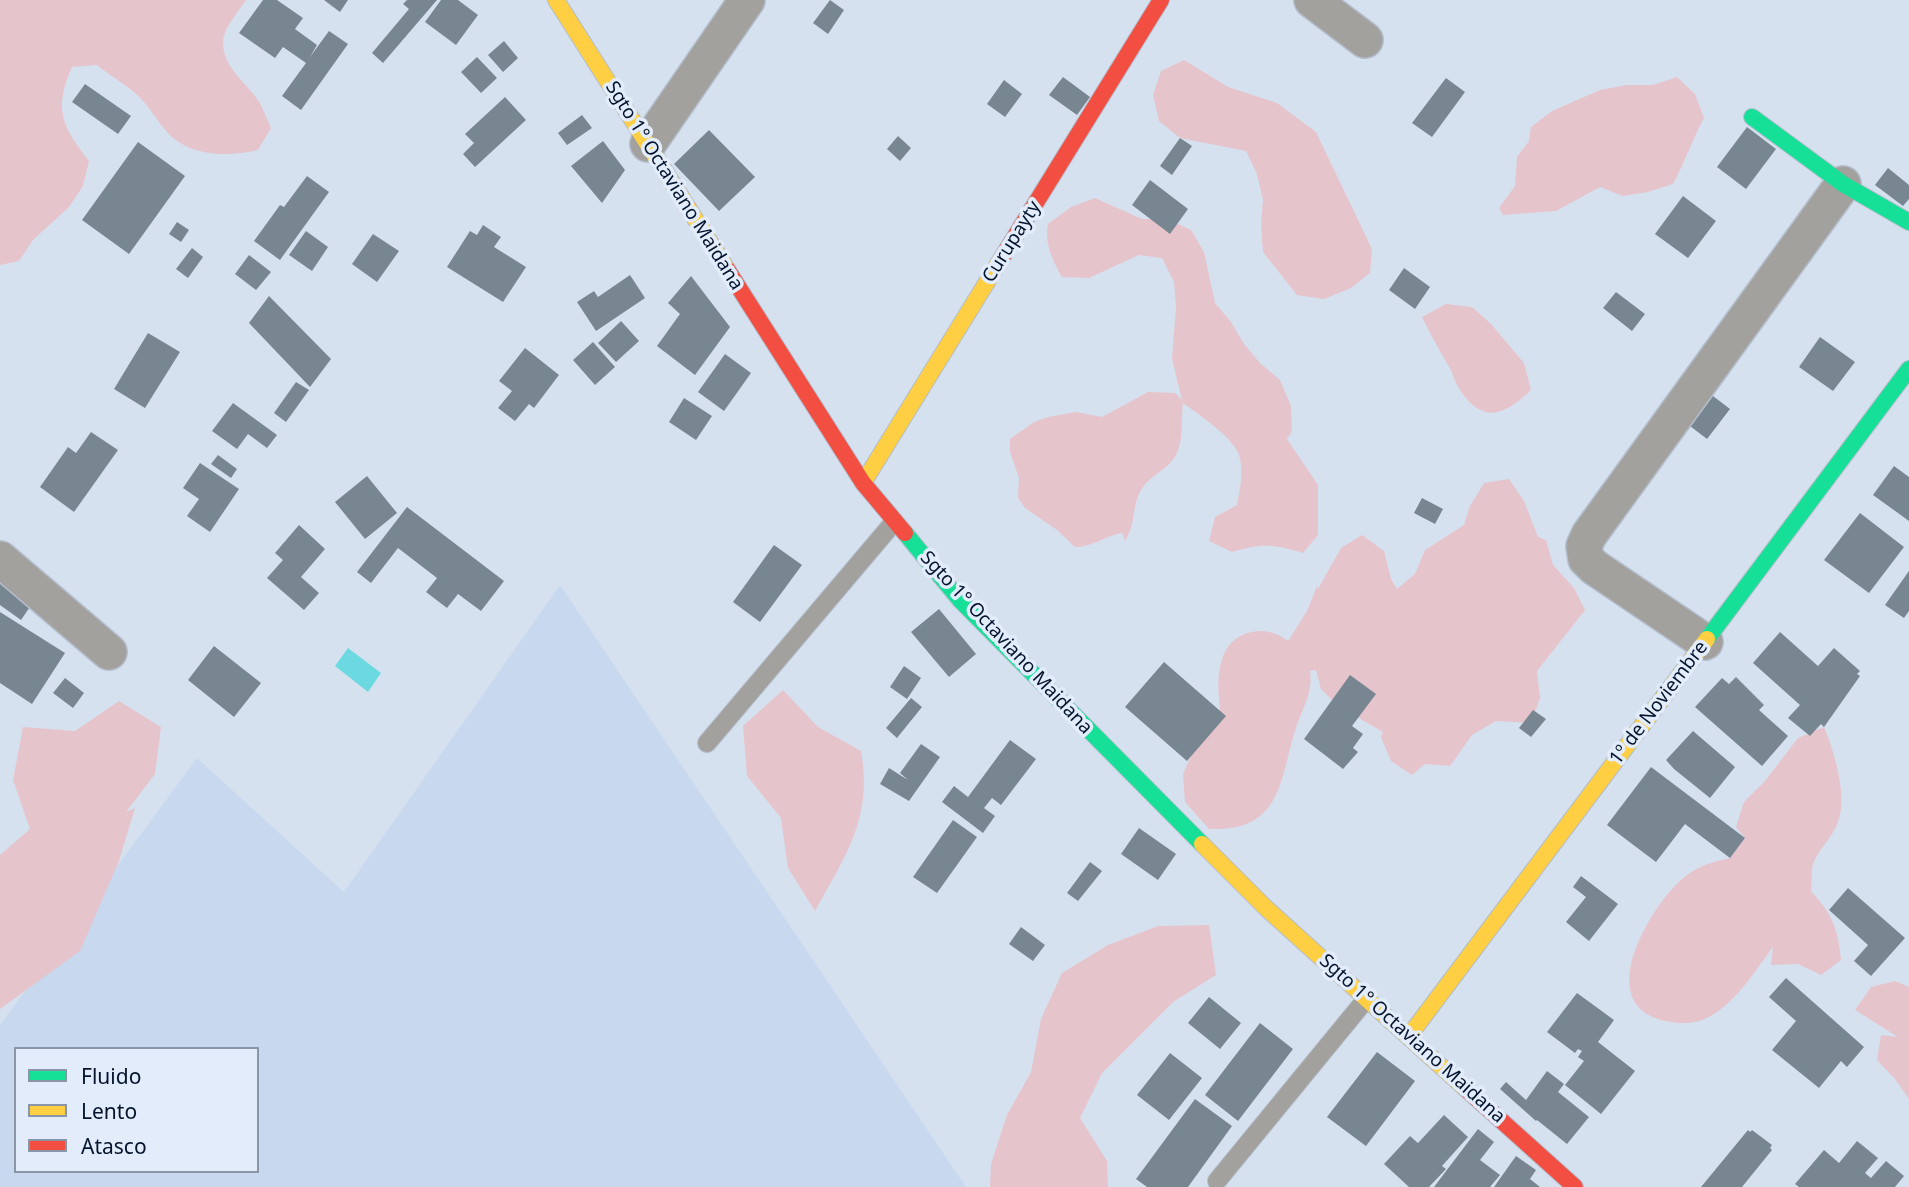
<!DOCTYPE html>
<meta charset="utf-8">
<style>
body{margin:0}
#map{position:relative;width:1909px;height:1187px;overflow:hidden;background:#d6e1f0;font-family:"Noto Sans",sans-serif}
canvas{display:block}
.legend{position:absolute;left:14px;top:1047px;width:245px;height:126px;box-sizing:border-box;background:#e2ecfa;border:2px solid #8996a8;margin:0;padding:9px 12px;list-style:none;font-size:21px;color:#04142d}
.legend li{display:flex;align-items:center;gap:14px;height:35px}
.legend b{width:35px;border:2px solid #8996a8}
</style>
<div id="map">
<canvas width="1909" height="1187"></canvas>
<ul class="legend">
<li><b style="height:9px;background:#16e098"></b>Fluido</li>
<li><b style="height:9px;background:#ffcf43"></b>Lento</li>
<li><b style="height:9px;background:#f24e42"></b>Atasco</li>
</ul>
</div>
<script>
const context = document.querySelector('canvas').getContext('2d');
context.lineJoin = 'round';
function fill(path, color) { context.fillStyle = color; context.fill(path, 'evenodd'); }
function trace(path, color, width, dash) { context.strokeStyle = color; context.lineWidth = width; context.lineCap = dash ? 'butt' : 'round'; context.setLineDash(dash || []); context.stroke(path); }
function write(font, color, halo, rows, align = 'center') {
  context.font = font + ' "Noto Sans",sans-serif'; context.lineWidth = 7; context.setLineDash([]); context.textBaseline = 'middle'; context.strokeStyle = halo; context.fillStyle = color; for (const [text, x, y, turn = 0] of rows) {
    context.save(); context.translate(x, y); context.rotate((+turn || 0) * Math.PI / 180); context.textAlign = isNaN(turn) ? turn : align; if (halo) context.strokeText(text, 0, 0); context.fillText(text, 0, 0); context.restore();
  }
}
const built = new Path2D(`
 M560 585 966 1187H0V1025L197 758 344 892ZM16 1049H257V1171H16Z`);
const green = new Path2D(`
 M0 0H246C238 12 223 29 223 43 223 68 248 84 260 103 264 111 267 120 271 128L258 150C228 157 189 157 167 132 156 120 149 105 136 94 124 83 109 75 97 65L72 67C53 109 62 126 89 161L83 186 69 207 33 240 19 261 0 265Z
 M1184 60 1228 87 1277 103 1316 132 1372 249 1370 273 1351 288 1324 299 1297 295 1263 252 1261 225 1263 200 1257 174 1246 151 1180 138 1159 121 1153 95 1161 71Z
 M1677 77 1695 94 1704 118C1692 140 1685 162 1673 184L1648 192 1623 196 1600 187 1556 211 1503 215 1499 208 1515 186 1517 157 1529 141 1531 127 1552 111 1600 90 1627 85H1653Z
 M1095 198 1142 219H1167L1191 230 1204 252 1215 303 1231 322 1244 344 1260 363 1280 380 1291 406 1292 431 1287 439 1318 485V535L1303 553C1274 544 1261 543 1232 552L1209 541 1215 517 1237 505C1240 488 1244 472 1239 455 1233 437 1198 414 1183 403 1180 424 1186 448 1169 464 1159 474 1148 478 1141 490 1131 508 1137 521 1125 541L1122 533C1104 536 1093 547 1075 547L1057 530 1025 508 1018 498 1019 478 1010 452V439L1034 422 1048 417 1076 412 1102 417 1148 392 1175 393 1182 400 1172 359 1176 307 1174 282 1162 258 1139 255 1089 278 1062 277C1053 261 1044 243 1048 224L1071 207Z
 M1446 304 1472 307 1491 324 1524 363 1531 390C1505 415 1483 425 1460 390 1455 383 1453 373 1448 365 1439 349 1430 334 1422 317Z
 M1509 479 1524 501 1538 537 1546 540 1553 565 1574 588 1585 610 1537 671 1540 698 1531 723 1496 721 1472 735 1450 766 1425 764 1412 775 1391 761 1381 737 1383 732 1338 706 1321 689 1316 670 1310 671C1313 690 1305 704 1298 722 1279 775 1286 832 1209 829L1185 802 1183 774 1194 750 1221 716C1217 686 1213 640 1252 632 1265 629 1277 633 1288 641L1307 611 1317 586 1318 589 1341 548 1362 535 1384 551 1391 579 1397 589 1415 574 1425 550 1464 525 1470 506 1484 483Z
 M783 690 818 727 861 751C873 817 846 855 815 911L788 868 781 818 747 776 743 726Z
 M119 701 161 727 155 774 126 812 135 808 119 861 80 951 0 1009V855L30 829 13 780 23 727 75 731Z
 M1824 727C1834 750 1848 797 1838 822 1833 837 1819 848 1813 864 1811 871 1812 882 1811 891 1832 914 1838 928 1841 960L1821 975 1798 964 1771 965 1773 947C1754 972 1733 1008 1702 1020 1688 1025 1675 1023 1661 1020 1593 1001 1651 906 1682 879 1697 866 1712 862 1730 858L1745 838 1736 827 1744 802 1765 781 1798 738Z
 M1209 925 1216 975 1173 1002 1102 1073 1080 1118 1107 1161 1108 1187H990L991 1164 1007 1115 1031 1072 1041 1019 1062 973 1108 945 1158 926Z
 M1895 981 1909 987V1099L1895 1079 1877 1060 1881 1035 1898 1037 1855 1010 1871 987Z`);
const water = new Path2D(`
 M348 648 381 673 368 692 335 666Z`);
const building = new Path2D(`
 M263 0H277L303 18 295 29 317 45 310 57 329 31 348 44 301 110 282 96 306 63 283 47 275 58 239 33Z
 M324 0H348L340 12Z
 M407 0H437L383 63 372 53 409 9 403 4Z
 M441 0H458L478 15 456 45 425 22Z
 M830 0 844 10 828 34 813 23Z
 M504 41 518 58 503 72 488 55Z
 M477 57 497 78 481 93 461 72Z
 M1063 77 1090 97 1077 115 1049 95Z
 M1446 78 1465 92 1432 137 1412 123Z
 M1004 80 1022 94 1005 117 987 104Z
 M85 84 131 116 118 134 72 102Z
 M505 97 526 120 475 167 463 154 474 143 465 134Z
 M582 115 592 128 567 145 558 133Z
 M1747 127 1776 149 1746 189 1717 167Z
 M709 130 755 177 719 211 674 164Z
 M898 136 911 148 900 161 887 149Z
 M1180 138 1192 146 1172 175 1160 166Z
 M603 141 625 170 602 203 571 166Z
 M138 142 185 176 129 254 82 220Z
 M1888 168 1909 185V199L1903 206 1875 185Z
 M307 176 329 192 280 260 254 241 280 205 284 207Z
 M1150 180 1188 209 1170 234 1132 205Z
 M1683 196 1716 221 1688 258 1655 234Z
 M177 222 189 230 181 242 169 234Z
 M483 225 501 237 494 247 526 267 503 302 447 267 470 231 477 235Z
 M306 231 328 247 312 271 289 255Z
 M373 234 399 251 377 282 352 264Z
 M192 248 203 257 188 278 176 269Z
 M249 255 271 272 256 290 235 274Z
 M1404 268 1430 287 1415 309 1389 290Z
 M630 275 645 298 596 331 577 302 594 291 598 297Z
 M691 276 730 327 695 375 657 346 680 314 668 303Z
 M1616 292 1645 314 1632 331 1603 308Z
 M269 296 331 359 310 387 249 323Z
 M621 321 639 341 616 362 598 343Z
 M148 333 180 352 145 408 114 389Z
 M1820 337 1855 362 1833 391 1799 367Z
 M593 342 615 367 595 385 573 360Z
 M525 348 559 375 534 408 529 404 515 421 498 408 512 391 499 381Z
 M725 354 751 373 724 411 698 392Z
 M296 382 309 390 286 422 274 413Z
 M1713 396 1730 409 1707 439 1690 426Z
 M684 398 712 416 696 440 669 422Z
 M233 403 277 435 267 448 248 434 237 449 212 431Z
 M91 432 118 450 74 512 40 487 68 447 76 453Z
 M218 455 237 469 231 478 211 464Z
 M200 463 239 489 210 532 187 516 199 499 183 488Z
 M1894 466 1909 477V521L1873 495Z
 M367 476 397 513 365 539 335 502Z
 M1422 498 1443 509 1435 524 1414 513Z
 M407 507 504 581 481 611 458 594 447 608 426 592 437 578 398 548 371 583 357 572Z
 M1860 513 1904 547 1869 593 1824 560Z
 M299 525 325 549 301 577 319 593 304 610 267 578 283 560 275 553Z
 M774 545 802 565 760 622 733 602Z
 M1909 571V611L1904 618 1885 605Z
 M6 573 38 595 21 620 0 605V582Z
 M939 609 976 654 949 677 911 632Z
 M0 612 65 653 32 704 0 683Z
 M1780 632 1818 666 1834 648 1860 671 1857 674 1860 676 1824 727 1821 724 1810 736 1788 718 1800 705 1753 663Z
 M214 646 261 683 234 717 188 680Z
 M1164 662 1226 716 1187 761 1125 707Z
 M904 666 921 678 907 699 890 687Z
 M1350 675 1376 694 1352 726 1363 734 1353 748 1358 752 1343 769 1304 739Z
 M1736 677 1764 705 1759 710 1788 736 1762 766 1695 707 1722 678 1729 684Z
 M65 678 84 693 73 708 53 693Z
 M911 698 922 707 897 738 886 728Z
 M1533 710 1546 719 1531 737 1519 728Z
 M1693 731 1735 767 1710 798 1674 769 1666 760Z
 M1010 740 1036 759 1001 805 992 798 984 808 995 816 983 833 942 802 954 786 968 797Z
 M921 744 940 757 909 801 880 784 889 768 908 780 900 773Z
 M1651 767 1745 838 1730 858 1685 824 1656 862 1607 825Z
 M953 820 977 837 937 893 913 877Z
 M1139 828 1176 854 1158 880 1121 854Z
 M1090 862 1102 871 1078 901 1067 893Z
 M1581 876 1618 904 1589 941 1566 922 1586 897 1573 887Z
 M1848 888 1905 938 1871 976 1854 961 1868 945 1829 910Z
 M1021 927 1045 945 1033 961 1009 944Z
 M1786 978 1864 1047 1847 1067 1841 1061 1819 1088 1772 1050 1796 1021 1769 997Z
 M1577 993 1614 1020 1598 1042 1635 1071 1601 1114 1565 1085 1584 1061 1578 1057 1582 1051 1578 1049 1575 1053 1547 1032Z
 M1209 997 1241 1023 1220 1049 1188 1023Z
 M1260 1023 1293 1049 1238 1121 1205 1095Z
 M1377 1052 1415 1081 1366 1146 1327 1117Z
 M1170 1053 1202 1078 1169 1120 1137 1095Z
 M1547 1071 1564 1084 1558 1092 1589 1117 1567 1144 1537 1120 1536 1121 1500 1089 1506 1082 1526 1100Z
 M1195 1099 1232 1126 1188 1187H1147L1136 1179Z
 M1444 1115 1468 1137 1442 1166 1446 1169 1429 1187H1409L1384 1164 1410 1136 1418 1143Z
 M1478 1129 1494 1142 1480 1160 1500 1175 1490 1187H1434Z
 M1748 1130 1750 1132 1752 1130 1772 1145 1770 1148 1772 1150 1742 1187H1701Z
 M1857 1141 1878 1158 1865 1173 1871 1178 1886 1161 1904 1176 1895 1187H1799L1795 1184 1824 1150 1839 1163Z
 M1516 1156 1536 1170 1530 1179 1540 1187H1494Z`);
const lane = new Path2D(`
 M707 743 894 522
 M1217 1181 1367 998`);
const street = new Path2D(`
 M1312 0 1365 40
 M648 144 747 0
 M0 559 109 652
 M1705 642 1594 567 1586 559 1584 546 1589 535 1843 184`);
const fast = new Path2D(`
 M1752 117 1843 184 1909 222
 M905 533 960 600 1202 844
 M1707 639 1909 369`);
const slow = new Path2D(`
 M556 0 727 269
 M863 483 1003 256
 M1202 844 1266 908 1465 1088
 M1409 1036 1707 639`);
const jam = new Path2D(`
 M1003 256 1161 0
 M727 269 863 483 905 533
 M1465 1088 1575 1187`);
const streetNames = [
 ["Sgto 1° Octaviano Maidana",674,186,58],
 ["Curupayty",1012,242,-58],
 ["Sgto 1° Octaviano Maidana",1006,643,47],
 ["1º de Noviembre",1659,703,-53],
 ["Sgto 1° Octaviano Maidana",1412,1039,42]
];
fill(built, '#c8d8ef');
fill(green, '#e6c4cb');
fill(water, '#6cd9e0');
fill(building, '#788691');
trace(lane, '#b3bdcb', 20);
trace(street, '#b3bdcb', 38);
trace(fast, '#b3bdcb', 18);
trace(slow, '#b3bdcb', 18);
trace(jam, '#b3bdcb', 18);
trace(lane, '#a3a19e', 18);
trace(street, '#a3a19e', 35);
trace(fast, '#16e098', 16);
trace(slow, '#ffcf43', 16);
trace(jam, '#f24e42', 16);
write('19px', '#04142d', '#e2ecfa', streetNames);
</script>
